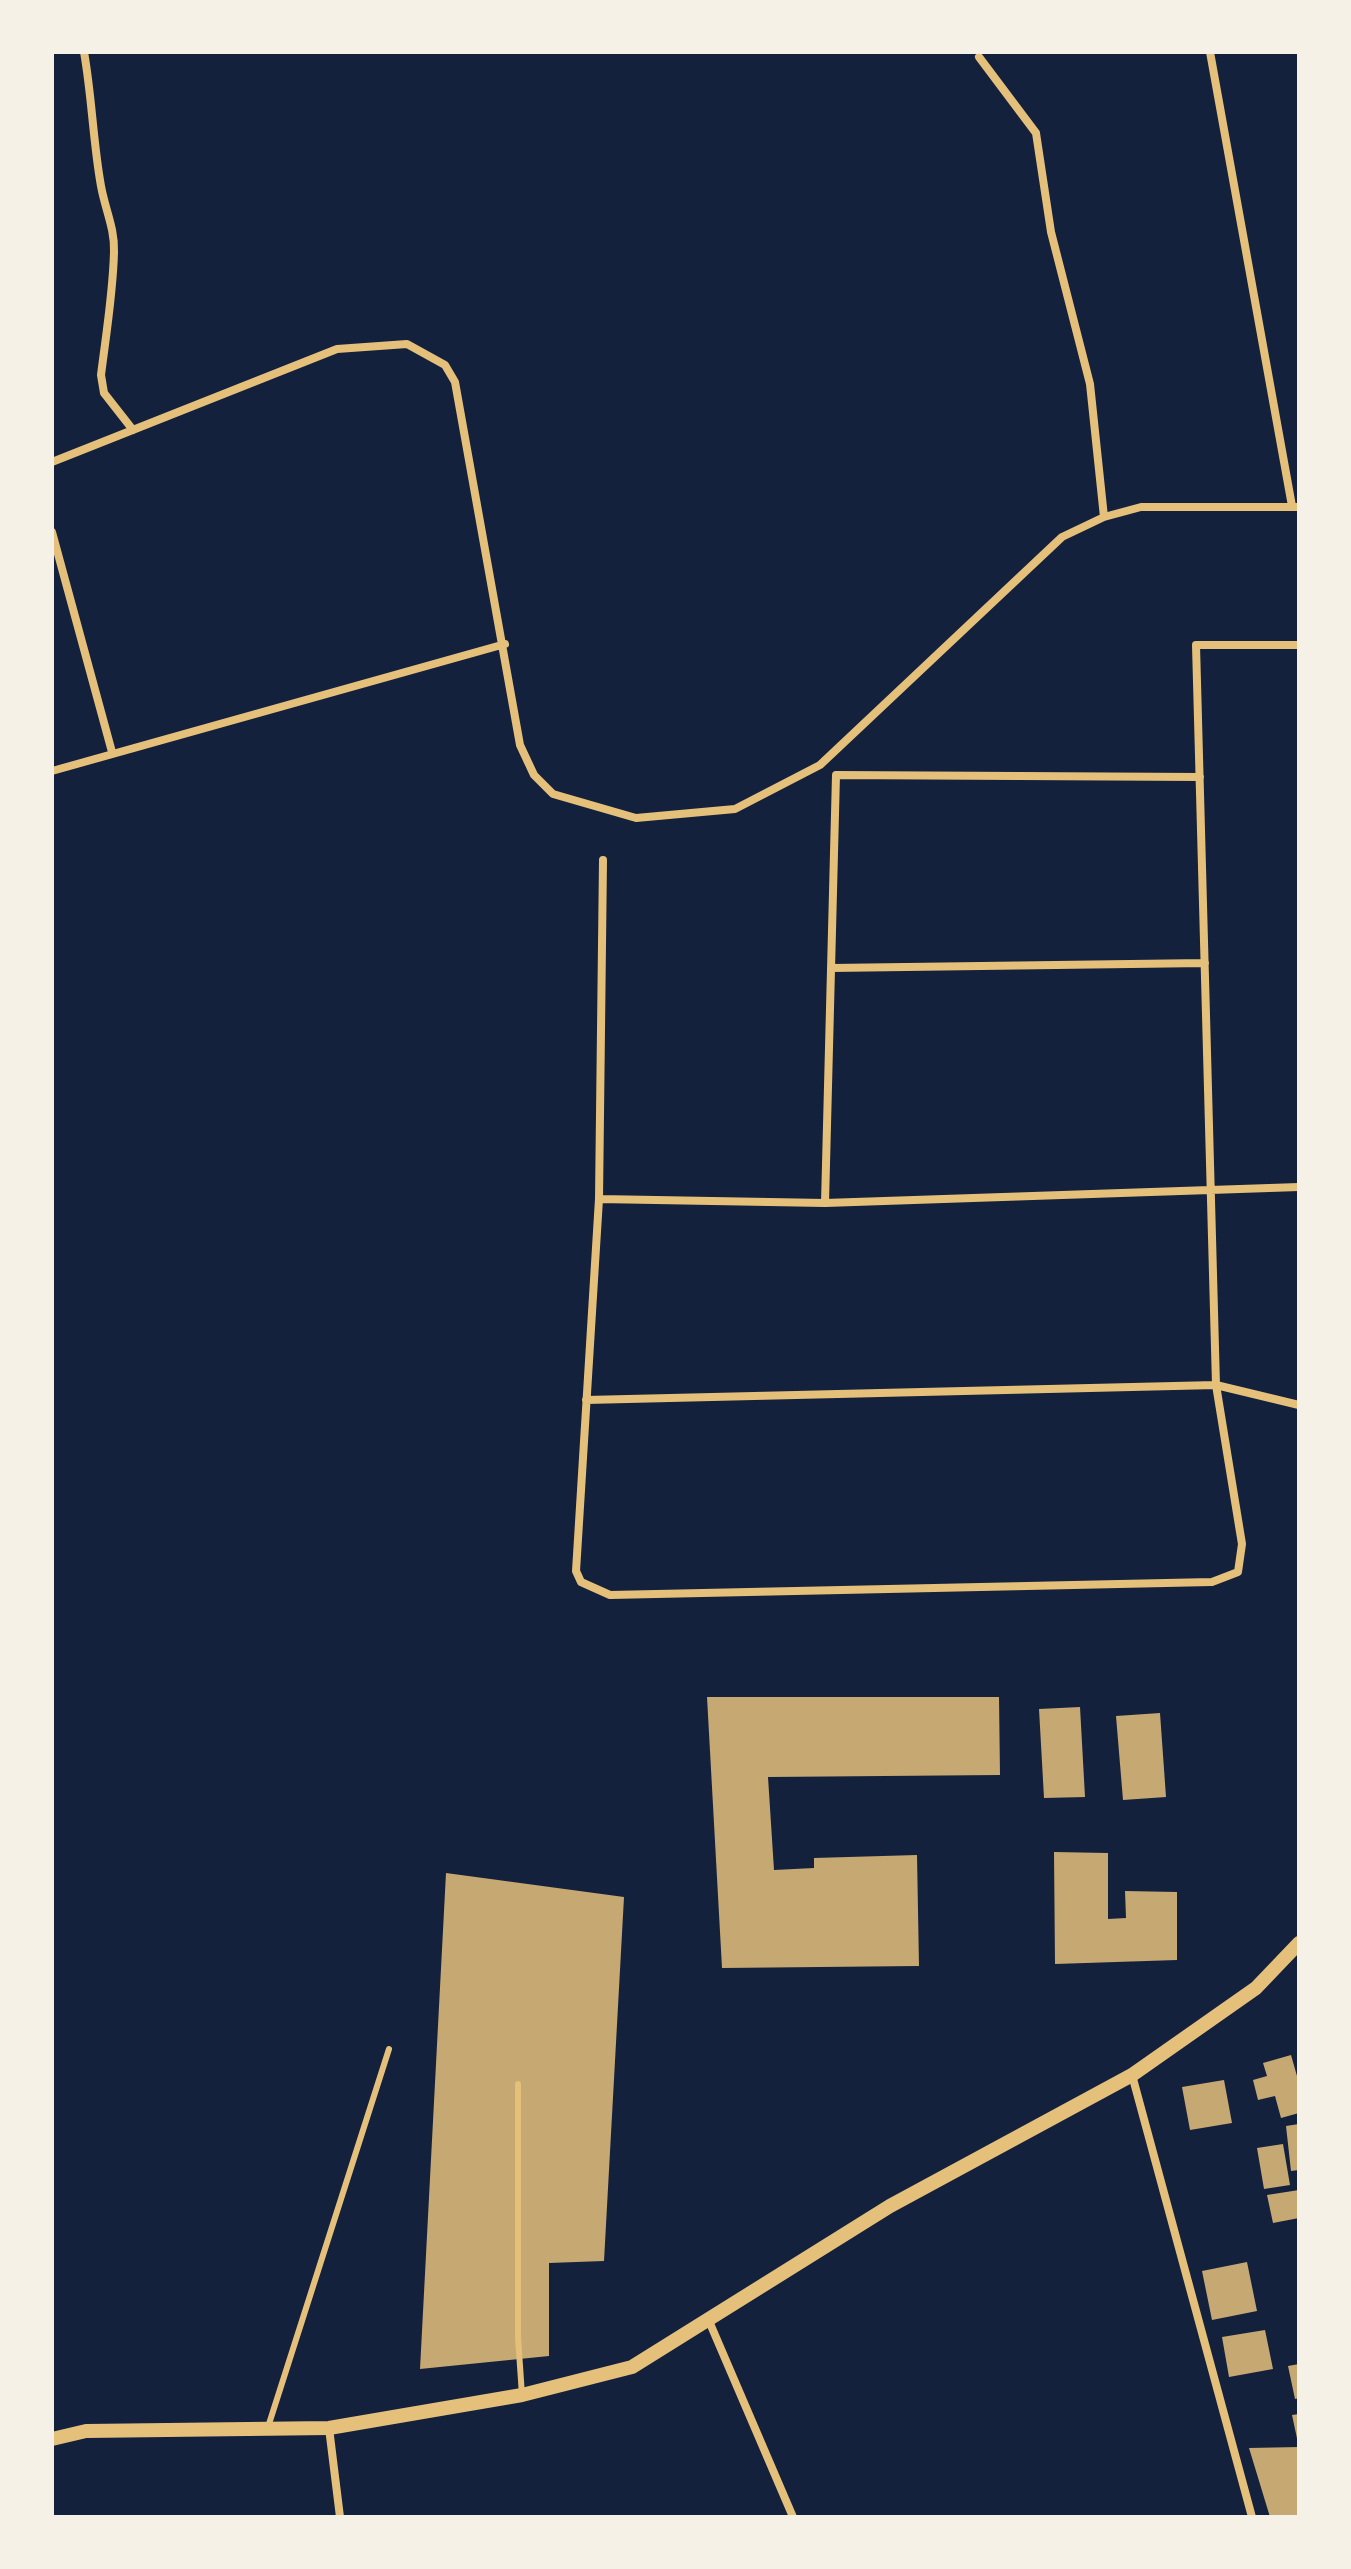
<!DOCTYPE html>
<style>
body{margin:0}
#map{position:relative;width:1351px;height:2569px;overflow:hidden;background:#14213d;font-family:"Nunito Sans",sans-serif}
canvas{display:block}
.frame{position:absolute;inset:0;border:54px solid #f6f1e7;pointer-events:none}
</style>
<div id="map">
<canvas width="1351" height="2569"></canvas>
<div class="frame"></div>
</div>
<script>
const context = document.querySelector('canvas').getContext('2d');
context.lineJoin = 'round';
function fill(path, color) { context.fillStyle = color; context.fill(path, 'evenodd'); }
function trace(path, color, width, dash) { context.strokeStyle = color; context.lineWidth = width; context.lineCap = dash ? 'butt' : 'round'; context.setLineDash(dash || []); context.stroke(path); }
const building = new Path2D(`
 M707 1697H999L1000 1775 768 1777 774 1870 814 1868V1858L917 1855 919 1966 722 1968Z
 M1080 1707 1085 1797 1044 1798 1039 1709Z
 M1160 1713 1166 1797 1123 1800 1116 1716Z
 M1054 1852 1108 1853V1919L1126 1918 1125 1891 1177 1892V1960L1055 1964Z
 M446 1873 624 1897 604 2261 549 2263V2356L420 2369Z
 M1291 2055 1299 2083V2113L1281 2118 1275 2096 1258 2100 1253 2080 1267 2076 1263 2063Z
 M1224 2080 1232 2123 1190 2130 1182 2087Z
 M1299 2124V2170L1291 2171 1286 2126Z
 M1283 2144 1290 2185 1264 2189 1257 2148Z
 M1299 2190V2218L1273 2223 1267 2195Z
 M1247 2262 1257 2311 1212 2320 1202 2271Z
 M1265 2330 1273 2369 1229 2377 1222 2337Z
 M1299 2364V2398L1295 2399 1288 2366Z
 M1299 2414V2443H1298L1292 2415Z
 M1299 2447V2517H1270L1249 2448Z`);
const service = new Path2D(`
 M518 2084V2337L522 2395
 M268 2427 389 2049`);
const minor = new Path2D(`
 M84 52C92 97 93 142 101 186 105 209 115 229 114 252 113 293 106 335 101 375L104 393 133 430
 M1210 52 1292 506
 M979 57 1036 133 1051 232 1090 384 1104 517
 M52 462 337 349 407 344 445 365 455 382 520 745 534 775 553 794 636 818 735 809 820 765 1062 537 1104 517 1141 507H1299
 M52 532 112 752
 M52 771 505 644
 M603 860 599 1199 576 1571 581 1582 610 1595 1212 1582 1238 1572 1242 1544 1216 1385 1196 645H1299
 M831 968 1205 963
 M599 1199 825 1203 1299 1187
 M825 1203 836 775 1200 777
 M586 1400 1216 1385 1299 1405
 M1132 2075 1252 2517
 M709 2321 793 2517
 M329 2428 340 2517`);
const tertiary = new Path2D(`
 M52 2439 86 2431 329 2428 522 2395 632 2367 890 2206 1132 2075 1256 1988 1299 1943`);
fill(building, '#c6a872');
trace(service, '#e5c07b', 6);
trace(minor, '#e5c07b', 8);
trace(tertiary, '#e5c07b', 14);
</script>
